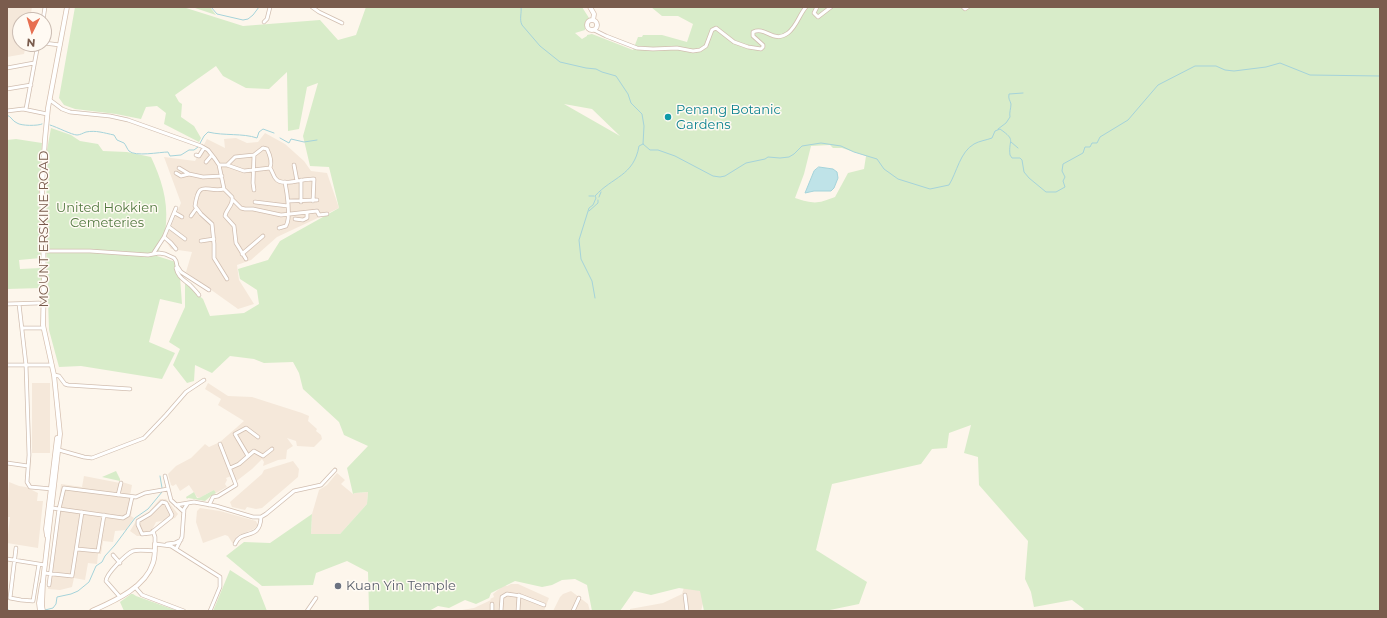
<!DOCTYPE html>
<style>
body{margin:0}
#map{position:relative;width:1387px;height:618px;overflow:hidden;background:#fdf6ec;font-family:Montserrat,sans-serif}
canvas{display:block}
.frame{position:absolute;inset:0;border:8px solid #7a5c4d;pointer-events:none}
.north{position:absolute;left:12px;top:12px;width:40px;height:40px;box-sizing:border-box;background:#fffaf3;border:1px solid #cabbb1;border-radius:50%;rotate:185deg;font-size:11px;font-weight:700;line-height:16px;text-align:center;color:#7a5c4d}
.north::after{content:'';display:block;margin:auto;width:14px;height:18px;background:#e76f51;clip-path:polygon(50% 0,100% 100%,50% 72%,0 100%)}
</style>
<div id="map">
<canvas width="1387" height="618"></canvas>
<div class="frame"></div>
<div class="north">N</div>
</div>
<script>
const context = document.querySelector('canvas').getContext('2d');
context.lineJoin = 'round';
function fill(path, color) { context.fillStyle = color; context.fill(path, 'evenodd'); }
function trace(path, color, width, dash) { context.strokeStyle = color; context.lineWidth = width; context.lineCap = dash ? 'butt' : 'round'; context.setLineDash(dash || []); context.stroke(path); }
function write(font, color, halo, rows, align = 'center') {
  context.font = font + ' Montserrat,sans-serif'; context.lineWidth = 3; context.setLineDash([]); context.textBaseline = 'middle'; context.strokeStyle = halo; context.fillStyle = color; for (const [text, x, y, turn = 0] of rows) {
    context.save(); context.translate(x, y); context.rotate((+turn || 0) * Math.PI / 180); context.textAlign = isNaN(turn) ? turn : align; if (halo) context.strokeText(text, 0, 0); context.fillText(text, 0, 0); context.restore();
  }
}
const residential = new Path2D(`
 M7 7H32L30 20H20V44H26L24 54 7 57Z
 M265 133 285 144 304 161 311 171 327 173 339 208 277 237 251 260 237 265 239 280 254 304 238 309 186 272 192 252 171 249 165 240 181 203 164 157 195 161 207 139 225 148 224 139 236 138 247 143 258 142Z
 M32 383H50V453H32Z
 M208 383 228 396 252 397 302 413 309 416 308 421 317 429 316 431 321 435 322 439 314 447 297 446 296 441 287 438 293 446 287 450 286 459 278 460 263 466 264 462 262 459 252 469 234 483 231 476 226 478 227 480 225 484 227 487 216 493 214 490 199 498 197 497 189 485 180 491 176 484 173 486 171 485 168 474 176 466 191 458 205 444 209 447 220 442 244 421 218 405 221 399 205 389Z
 M293 461 299 469 298 477 262 508 256 509 247 507 245 510 232 507 230 502 262 474 264 470Z
 M337 473 345 480 341 484 353 494 355 493 368 492 367 504 340 534H311L312 514 319 490 327 485Z
 M84 476 120 483 122 482 132 485 130 496 133 501 131 516 134 518 126 530 115 531 113 542 103 541 101 554H98L97 564 88 563 85 580 74 578 72 587 60 590 48 589 61 484 82 487Z
 M9 482 19 486 26 487 38 493 37 501H43L38 548 7 543 10 517H7Z
 M160 499H166L178 514 175 518 156 522 151 532 146 536H137L130 531 136 521 149 512Z
 M200 508 220 511 256 521 258 525 254 529 237 536 233 544 228 536 225 535 203 543 196 522 197 511Z
 M511 584H518L549 598 544 611H456L474 608 491 600 490 599 494 597 493 594 504 585 507 586Z
 M684 587 706 592 701 611H630V609L663 603 682 594Z
 M571 591 588 604 590 611H553L560 597 563 594Z`);
const green = new Path2D(`
 M75 7H183L243 26 320 20 338 40 356 35 366 7H582L589 18 585 22V30L575 33 582 39 587 36V35L592 34 633 50 638 37H642L643 35H662L687 42 693 24 678 16H662L651 7H1380V611H1082L1084 609 1072 600 1034 607 1031 592 1025 579 1028 541 979 485 978 457 964 453 971 425 949 433 947 448 932 449 921 464 832 484 816 550 867 582 859 604 825 611H704L700 591 679 588 651 595 634 591 620 611H592L587 585 575 579 562 580 552 585 542 587 515 581 491 593 489 598 476 604 465 600 449 608 438 606 429 611H369L368 572 347 561 316 573 313 585 262 586 226 556 244 542 270 543 312 514 311 534H340L367 504 368 492 355 493 353 494 347 468 368 446 344 435 339 422 303 389 299 373 293 362 264 363 254 359 230 356 212 373 195 365 194 381 187 383 173 365 180 349 169 342 185 307V283L203 299 210 316 244 313 259 304 257 290 240 279 238 269 268 260 280 241 339 208 329 167 310 166 303 136 318 83 307 87 299 129 288 131 287 72 269 89 246 88 223 76 216 66 175 95 179 102 182 104 181 117 194 126 201 138 199 142 164 124 166 113 157 106 146 107 141 119 116 114 75 109 64 105 59 98ZM564 104 592 109 620 136ZM830 145 833 148H842L866 156 864 169 848 173 835 197C817 204 814 204 795 198L804 174 811 146Z
 M192 7H210L216 15Z
 M51 128 71 135 80 141 98 144 103 151 127 152 151 157C161 178 168 200 166 223 166 234 160 246 157 256L179 263 182 304 160 299 149 342 175 353 162 379 81 366 59 367 49 330 46 237 47 150Z
 M16 139 42 143 39 186 41 258 19 260 20 269 41 268 42 288 7 289V140Z
 M116 471 120 479V481L102 477Z
 M214 490 216 493 211 496 205 501 188 498 187 499 186 497 194 492 197 498H199Z
 M230 570 258 588 267 611H213Z
 M131 594H133L136 596 178 611H124L120 602Z`);
const water = new Path2D(`
 M819 167 833 169 837 172 838 178 834 188 831 191H814L805 193 814 171Z`);
const stream = new Path2D(`
 M211 7 217 14 243 20 248 19 253 15 259 7
 M521 7C522 13 519 19 522 25L540 46 560 62 586 68 596 69 602 72 616 76 628 94 631 103 642 114 644 126 643 144 650 150H658L675 156 713 176 720 177 725 176 746 163 765 159 768 157 780 158 789 157 794 154 802 146 821 143 841 146 854 152 877 159 884 169 898 179 930 189 949 185C957 172 960 152 974 144 979 141 987 140 992 138L995 131 1000 129C1017 141 1008 139 1010 155L1012 158H1020L1022 160 1024 172 1029 178 1046 192H1056L1065 187 1063 181 1065 177 1062 171 1063 164 1083 153 1085 147H1090L1092 143H1097L1100 137 1128 120 1158 85 1195 66H1216L1225 70 1234 71 1266 67 1280 63 1310 75 1380 76
 M7 115C12 117 12 121 17 123 21 126 38 126 42 124
 M50 125C57 127 72 135 77 135 80 135 83 133 86 132 96 130 104 133 114 135L117 140 124 143C126 145 127 149 129 151 135 157 160 152 168 152L170 156 181 155 189 150H194L198 147 204 136 208 132C224 136 243 133 257 138L259 132 263 129 274 133
 M998 129 1006 123 1010 117C1009 113 1011 108 1011 104 1010 100 1008 99 1009 94L1023 93
 M280 138 289 143 291 139 304 142 317 140
 M1011 142 1018 148
 M589 196H594
 M599 197 601 192
 M589 211 598 203V200
 M595 298 592 281 581 259 579 240 589 208 593 205 596 198 595 196C612 177 634 176 639 146L643 144
 M160 476 162 488
 M7 609 10 611
 M45 610 53 608 56 604 57 597 71 594 78 591 89 582 96 566 102 562 105 556 115 545 135 518 148 509 162 492`);
const street = new Path2D(`
 M312 7 319 12 342 23
 M817 7 814 13 818 17 831 7
 M963 7 965 9 968 7
 M43 20 45 7
 M264 22 267 19 270 7
 M594 30 606 36 637 48 653 49 677 48 693 51 700 50 706 46 712 30 716 28 734 42 748 47 761 49 763 47V45L753 36V32C766 26 773 44 788 33 797 26 799 15 806 7
 M44 43 60 45
 M7 68 34 63
 M7 89 31 85
 M50 100 62 109 70 112 110 116 128 120 201 146 208 150 215 159 219 165 224 189 232 197C234 205 226 209 225 216L234 226 236 243 246 259
 M26 109 38 44
 M7 111 23 109 47 114
 M196 155 199 156 204 148
 M206 162 212 155
 M219 165H227L244 171 270 168
 M227 165 235 157 254 155 263 148 267 149C270 155 272 163 270 168
 M294 165 297 181
 M179 168 189 174
 M270 168C273 172 273 176 276 179 282 187 305 178 314 179L313 201
 M176 173 181 176 189 174 203 177 222 176
 M224 189C206 193 199 178 195 206L201 214 212 224 214 244V258L227 279
 M254 190 253 183 254 155
 M233 200 241 208 245 209H253L281 215 317 211 319 215 327 214
 M288 201 317 200
 M255 202 288 206
 M301 202V180
 M175 213 182 217
 M191 216 196 209
 M295 219 303 220 307 218V213
 M169 227 185 239
 M279 228 286 226C291 218 287 192 285 182
 M164 237 171 243 176 249
 M201 241 214 239
 M43 251H90L148 255 159 253 165 254 174 258 176 261 177 266 181 272 209 290
 M153 254 164 237 176 208
 M242 254 263 236
 M176 268C178 277 183 279 190 285 193 288 196 291 199 295
 M7 304 39 303
 M19 304 26 365 29 455 27 482 30 487 52 489
 M22 328H43
 M7 365H52
 M54 375 59 376 65 384 68 385 130 389
 M59 450 84 457 92 458 144 438 166 415 186 392 204 380
 M248 456 235 434 246 428 258 437
 M7 463 28 466
 M230 468 239 464 254 451 263 456 272 449
 M165 476 171 500 184 512
 M118 495 121 483
 M162 502 166 503 172 515 171 517 151 533 142 534 138 525V521L150 514Z
 M176 505 194 502 216 506 253 517H261L266 514 294 491 321 485 335 470
 M209 505 213 497 218 496 236 485 220 444
 M52 508 123 518 128 515 132 497
 M153 531 155 537V544L171 546 220 577V587L210 611
 M167 544 175 543 181 540
 M235 544C241 528 260 542 261 517
 M16 548 10 598 21 600 33 601 39 564
 M77 549 98 551 104 515
 M176 549 182 537 184 509 188 503
 M113 555 120 563
 M7 559 45 565
 M44 573 72 576 82 512
 M49 585 59 509 64 488 136 497 145 493 168 489
 M135 587 142 595 184 611
 M685 595 687 611
 M120 597 106 581C106 574 126 554 133 551 140 549 148 551 155 551
 M307 611 316 598
 M492 611V604
 M501 611 502 597 507 594 521 596 544 605
 M518 611 519 595
 M573 611 579 598`);
const secondary = new Path2D(`
 M590 7 594 14 593 20
 M587 25a5 5 0 1 1 10 0a5 5 0 1 1-10 0Z
 M47 536 46 529 57 438
 M40 611 39 603 42 584
 M43 611 42 606 43 581 60 434 54 375 43 325 44 280 42 187 45 139 48 108 67 7
 M92 611C114 601 145 588 153 563 155 557 155 550 155 544`);
const markers = [
 [668,117,4,"#0f9aa8"],
 [338,586,4,"#6b7280"]
];
const cultureNames = [
 ["Penang Botanic",676,110],
 ["Gardens",676,125]
];
const parkNames = [
 ["United Hokkien",107,208],
 ["Cemeteries",107,223]
];
const streetNames = [
 ["MOUNT ERSKINE ROAD",44,229,-90]
];
const worshipNames = [
 ["Kuan Yin Temple",346,586]
];
fill(residential, '#f5e8da');
fill(green, '#d8ecc9');
fill(water, '#bfe3e8');
trace(water, '#a5d3da', 1);
trace(stream, '#a5d3da', 1);
trace(street, '#d1beb0', 4.5);
trace(secondary, '#d6c0b0', 5.5);
trace(street, '#fff', 3);
trace(secondary, '#fff', 4);
for (const [x, y, r, color] of markers) { const dot = new Path2D(); dot.arc(x, y, r, 0, 2 * Math.PI); context.fillStyle = color; context.fill(dot); trace(dot, '#fffaf3', 1.5); }
write('13px', '#0d838f', '#fffaf3', cultureNames, 'left');
write('13px', '#537a41', '#fffaf3', parkNames);
write('13px', '#7a5c4d', '#fffaf3', streetNames);
write('13px', '#5b616d', '#fffaf3', worshipNames, 'left');
</script>
